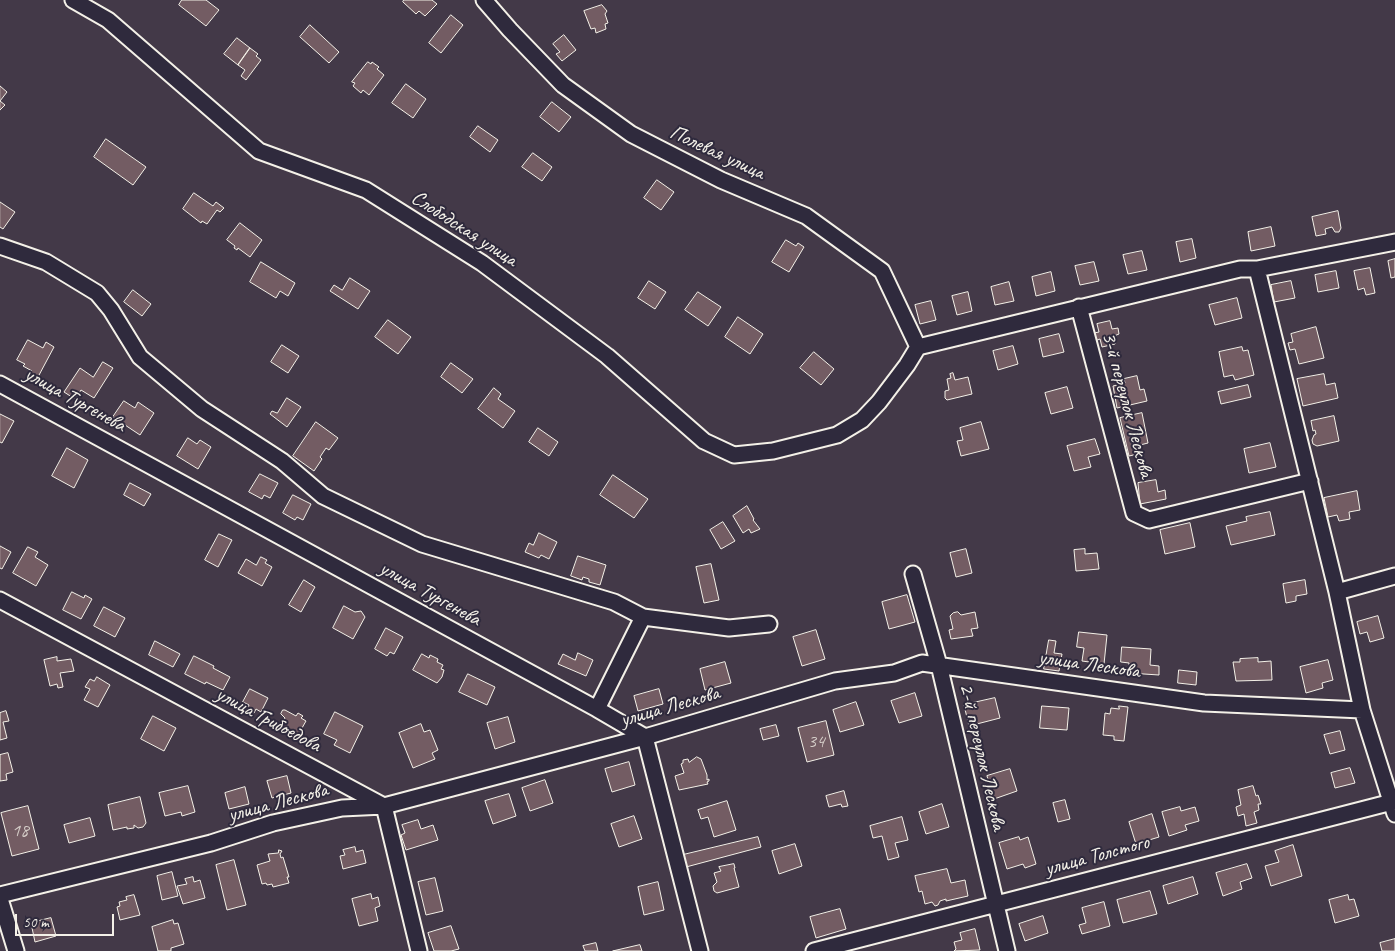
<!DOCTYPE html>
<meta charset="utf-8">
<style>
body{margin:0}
#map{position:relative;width:1395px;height:951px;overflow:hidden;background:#433948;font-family:Caveat,sans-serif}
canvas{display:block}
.scale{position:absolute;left:15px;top:914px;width:99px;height:22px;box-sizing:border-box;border:2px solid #f4f1e8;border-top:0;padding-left:6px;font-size:15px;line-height:18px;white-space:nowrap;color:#f4f1e8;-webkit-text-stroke:4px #2f2a3d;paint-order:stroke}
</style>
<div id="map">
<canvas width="1395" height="951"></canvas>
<div class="scale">50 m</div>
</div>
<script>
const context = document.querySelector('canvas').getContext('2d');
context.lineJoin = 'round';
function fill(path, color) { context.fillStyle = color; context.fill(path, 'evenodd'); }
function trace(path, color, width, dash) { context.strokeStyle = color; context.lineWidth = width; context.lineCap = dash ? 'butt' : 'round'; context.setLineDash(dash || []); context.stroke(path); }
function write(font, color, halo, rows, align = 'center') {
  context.font = font + ' Caveat,sans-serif'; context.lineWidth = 4; context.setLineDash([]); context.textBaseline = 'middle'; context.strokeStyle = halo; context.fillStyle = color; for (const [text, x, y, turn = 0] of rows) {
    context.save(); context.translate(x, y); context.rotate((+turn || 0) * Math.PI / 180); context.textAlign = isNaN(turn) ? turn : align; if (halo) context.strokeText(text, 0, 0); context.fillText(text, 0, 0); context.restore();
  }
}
const building = new Path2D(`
 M182 0H206L219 10 206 26 179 5Z
 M404 0H432L437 4 425 16 419 11 416 14 403 2Z
 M602 5 607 11 605 14 608 23 605 24 606 29 596 33 595 28 591 29 584 11Z
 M451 15 463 25 441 53 429 43Z
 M310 25 339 52 329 63 300 37Z
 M564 35 576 50 562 61 556 54 560 52 553 44Z
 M237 38 250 48 238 65 224 54Z
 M250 48 258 54 256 56 261 60 246 80 241 76 245 70 238 65Z
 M368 62 371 64 372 62 379 67 377 69 384 75 369 95 363 90 361 93 353 86 355 83 352 82Z
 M406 84 426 99 413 118 392 103Z
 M0 86 7 92 0 101 5 105 0 110Z
 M552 102 571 117 559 132 540 117Z
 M478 126 498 140 490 152 470 137Z
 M106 139 146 167 133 185 94 157Z
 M533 153 552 167 542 181 522 167Z
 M657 180 674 192 661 210 644 198Z
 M194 193 213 206 216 202 224 208 220 212 217 210 207 224 202 221 201 223 183 209Z
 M0 202 15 212 3 229 0 227Z
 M1338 211 1341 228 1339 232H1335L1332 227 1325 229 1326 234 1316 236 1312 217Z
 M240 223 262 240 250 257 238 248 237 250 234 248 235 246 227 240Z
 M1271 227 1275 246 1251 251 1248 232Z
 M1192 239 1196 258 1180 262 1176 242Z
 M786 240 796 246 798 243 804 247 789 272 772 262Z
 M1142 251 1147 270 1128 274 1123 255Z
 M1395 259V277L1391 278 1388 261Z
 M261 262 295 283 288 296 280 291 276 298 250 282Z
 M1094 262 1099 281 1080 285 1075 266Z
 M1370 268 1375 293 1366 295 1364 288 1358 290 1354 271Z
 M1336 271 1339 288 1318 292 1315 275Z
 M1051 272 1055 291 1036 296 1032 277Z
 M350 278 370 291 358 309 330 291 334 285 342 290Z
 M649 281 666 292 655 309 638 298Z
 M1291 281 1295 298 1274 302 1271 285Z
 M1009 282 1014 301 995 305 991 287Z
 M133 290 151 304 142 316 124 302Z
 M698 292 721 307 708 326 685 310Z
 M968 292 972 311 957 315 952 296Z
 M1237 298 1242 318 1215 325 1209 305Z
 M931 301 936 320 920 324 915 305Z
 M738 317 763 334 750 354 725 337Z
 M388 320 411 337 398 354 375 337Z
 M1110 321 1112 329 1118 328 1119 334 1114 336 1115 344 1102 347 1100 339 1095 341 1094 333 1099 332 1097 324Z
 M1316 327 1324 358 1299 364 1295 349 1290 350 1288 343 1293 342 1291 334Z
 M1059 334 1064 352 1043 357 1039 339Z
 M28 340 43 348 46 342 54 347 38 377 30 373 32 371 23 366 25 364 17 360Z
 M282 345 299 356 288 373 271 362Z
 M1013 346 1018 364 998 370 993 351Z
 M1242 347 1243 351 1248 350 1254 375 1235 380 1233 375 1224 377 1219 352Z
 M814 352 834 369 821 385 800 368Z
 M103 362 113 368 94 398 81 390 75 399 64 392 80 368 93 377Z
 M451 363 473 379 462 393 441 377Z
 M953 373 955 380 968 377 972 394 947 400 945 398V391L949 390 947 379 951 378 950 374Z
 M1324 374 1326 385 1335 383 1338 398 1303 406 1297 379Z
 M1137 376 1140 390 1144 389 1147 401 1117 408 1113 386 1125 383 1124 379Z
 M1248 385 1251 397 1221 404 1218 392Z
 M1067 387 1073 408 1051 414 1045 393Z
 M494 388 501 394 498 399 515 411 503 428 478 409Z
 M287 398 301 407 287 427 270 414 272 411 277 413Z
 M124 401 135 408 138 402 154 413 140 435 113 417Z
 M1142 413 1148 443 1140 445 1142 453 1129 456 1120 418Z
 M0 414 14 421 2 443 0 442Z
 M1334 416 1339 441 1317 446 1313 444 1312 440 1314 435 1316 434 1315 430 1313 431 1311 421Z
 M316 422 338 438 329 450 326 448 320 457 322 459 314 471 293 456Z
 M981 422 989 449 961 456 957 441 963 440 960 428Z
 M538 428 558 442 549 456 529 442Z
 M188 438 197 444 200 440 211 447 198 469 177 456Z
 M1095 439 1100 454 1088 457 1091 467 1074 471 1067 446Z
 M1270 443 1276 467 1249 473 1244 449Z
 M67 448 88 460 74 488 52 476Z
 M260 474 278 483 270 498 264 495 262 499 249 492Z
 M613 475 648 499 634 518 600 495Z
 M1156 480 1158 492 1165 490 1166 499 1140 504 1138 483Z
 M130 483 151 494 144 506 124 495Z
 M1357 491 1360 510 1349 512 1350 519 1339 521 1337 515 1328 517 1324 498Z
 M293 495 311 504 303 520 297 517 295 520 283 513Z
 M747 506 754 519 753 520 760 529 751 533 749 529 743 533 733 516Z
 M1270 512 1275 535 1231 545 1226 526 1247 521 1246 517Z
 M723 522 735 541 721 549 710 530Z
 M1190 523 1195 547 1165 554 1160 530Z
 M539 533 557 542 549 559 541 555 539 558 525 552 529 543 533 545Z
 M219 534 232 540 218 567 205 560Z
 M0 546 11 552 2 569 0 568Z
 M28 547 38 552 35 557 48 565 36 586 13 573Z
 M966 549 972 573 956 577 950 553Z
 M1085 549V554L1097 553 1099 569 1076 571 1074 550Z
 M578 556 606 565 600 585 589 582V579L583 577 582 580 571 576Z
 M261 557 267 560 265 563 272 567 262 586 238 573 246 559 256 565Z
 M711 564 719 600 704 603 696 567Z
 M304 580 315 587 301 612 289 605Z
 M1305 580 1307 594 1296 596V601L1286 603 1283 584Z
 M72 592 84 598 85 595 92 599 81 619 63 610Z
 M907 595 915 622 889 629 882 602Z
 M344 606 355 612 361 611 365 617 353 639 333 628Z
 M104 607 125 618 115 637 94 626Z
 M958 612 961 615 975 612 978 628 971 629 973 636 951 639 949 630 953 629 950 616 953 613Z
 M1378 616 1384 638 1370 642 1367 632 1360 634 1357 622Z
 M386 628 403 637 394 654 390 652 387 656 375 649Z
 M816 630 825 659 802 666 793 637Z
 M1079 632 1107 635 1104 664 1082 661 1084 648 1077 647Z
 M1049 640 1056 641 1054 653 1062 654 1059 671 1044 669Z
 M155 641 180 654 173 667 149 655Z
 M1122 647 1151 649 1150 665 1159 666V675L1129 673V663L1121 662Z
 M578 653 593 660 586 676 558 664 563 654 575 660Z
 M422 654 429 658 430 655 438 659 437 662 443 665 441 669 444 670 442 677 437 683 413 670Z
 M194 656 214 666 213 668 230 677 223 690 206 682 205 684 185 674Z
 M57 657V661L71 659 74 671 60 673 63 687 58 688 57 684 50 686 44 660Z
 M1258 658V662L1271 661 1272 680 1236 681 1233 662H1240V659Z
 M1328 660 1333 680 1322 683 1323 688 1306 693 1300 667Z
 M725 662 731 683 705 690 700 669Z
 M1179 670 1197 672 1196 685 1178 683Z
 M468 674 495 687 487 705 459 692Z
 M97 677 110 685 98 707 84 700 90 689 85 687 90 679 94 681Z
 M250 689 268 698 261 712 256 709 254 713 247 709 249 705 243 702Z
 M659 689 663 704 638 711 634 696Z
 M915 693 922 716 899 723 891 701Z
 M995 698 1000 718 969 726 964 705Z
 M856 702 864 725 840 732 833 710Z
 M1042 706 1069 708 1067 730 1040 728Z
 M1119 706 1128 707 1124 741 1114 740V736L1103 735 1105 713 1110 714 1111 708 1119 709Z
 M283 710H285L296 716 298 713 303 716 301 718 306 721 298 735H296L283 726 282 723 285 718 281 714Z
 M6 711 9 721 3 722 7 738 0 740V713Z
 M335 712 363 726 350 753 334 745 337 740 324 734Z
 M153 716 176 728 164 751 141 739Z
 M508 717 515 742 495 749 487 723Z
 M826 721 834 755 807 762 798 728Z
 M421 724 424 732 430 730 438 750 432 753 435 759 413 768 399 733Z
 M776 725 779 736 763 740 760 729Z
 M1340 731 1345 750 1330 754 1324 735Z
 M8 753 13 772 6 774 7 780 0 781V755Z
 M697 757 701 759 707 775V780L709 779V781L707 782 708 784 679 790 675 776 684 773 681 764 683 763V760L688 759 689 762Z
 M629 762 635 785 612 792 605 769Z
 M1350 768 1355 783 1335 788 1331 773Z
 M1010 769 1017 791 994 799 987 776Z
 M287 776 291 793 272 798 267 781Z
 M545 780 553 803 530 811 522 788Z
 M188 786 195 812 182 816 181 812 165 816 159 793Z
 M1253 786 1256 796 1258 795 1261 804H1258L1259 810 1254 812 1257 823 1246 826 1244 814 1238 816 1236 807 1241 805 1238 790Z
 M245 787 249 804 229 809 225 793Z
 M844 791 848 806 842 807 841 804 829 807 826 796Z
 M509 794 516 816 493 824 485 801Z
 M140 797 146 823 143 827 138 828 134 825V828L127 829V827L113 830 108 805Z
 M1065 800 1070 819 1058 822 1053 803Z
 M727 801 736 830 714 837 708 817 701 819 698 810Z
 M942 804 949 827 926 834 919 812Z
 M28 806 39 849 12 856 1 813Z
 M1180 807 1181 811 1195 807 1199 821 1185 825 1187 830 1169 836 1162 812Z
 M1152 814 1159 837 1136 844 1129 822Z
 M634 816 642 839 619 847 611 824Z
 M902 817 908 840 895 843 899 857 888 860 882 836 873 838 870 826Z
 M90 818 95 836 69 843 64 825Z
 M418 820 421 829 433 825 438 840 406 850 401 835 405 833 402 825Z
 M758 837 761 847 686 867 683 855Z
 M1019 837 1020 840 1028 837 1036 864 1025 868 1023 864 1007 869 999 843Z
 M795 844 802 866 779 874 772 851Z
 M1293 845 1302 876 1271 886 1265 866 1279 862 1275 851Z
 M355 847 356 852 363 850 366 863 343 869 340 856 345 855 343 850Z
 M279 850 282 851 280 854 281 858 283 857 289 877H287L289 883 273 887 272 884 267 885 266 883 262 884 257 865 270 861 268 854 278 853Z
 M234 860 246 905 227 910 216 865Z
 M734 864 735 868H734L739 887 717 893 714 891 713 886 717 882 714 873 721 871 719 867Z
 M1247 864 1252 878 1240 882 1242 889 1223 896 1216 873Z
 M947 869 951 883 965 880 968 896 946 901V899L940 901 938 905 935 906 932 902 925 904 922 891 919 892 915 876Z
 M172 872 178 896 162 900 157 876Z
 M193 877 194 882 200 880 205 898 183 904 177 886 187 884 185 879Z
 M1193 877 1198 894 1168 904 1163 886Z
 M435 878 443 911 426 915 418 882Z
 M658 882 664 910 644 915 638 887Z
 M1150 891 1157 914 1123 923 1117 900Z
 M371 894 372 899 378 897 380 906 375 908 378 921 359 926 352 899Z
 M134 895 140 915 120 920 117 907 120 906 119 902 127 900 126 897Z
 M1348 895 1349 900 1354 899 1359 916 1335 923 1329 900Z
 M1104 902 1110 926 1082 934 1079 925 1086 923 1082 908Z
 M840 909 846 929 816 938 810 917Z
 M1043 916 1048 933 1025 941 1019 924Z
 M51 918 56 936 35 942 31 923Z
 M173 920 174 924 178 923 184 944 171 948V951H158L152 927Z
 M451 926 459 949 451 951H434L428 933Z
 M975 929 980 950 954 951 956 949 954 942 962 940 960 933Z
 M1395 939V951H1382L1380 943Z
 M596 943 598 951H585L583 946Z
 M640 945 642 951H613Z`);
const minor = new Path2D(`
 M73 0 108 20 259 151 366 190 482 263 607 356 704 441 734 455 773 451 837 435 862 420 879 402 907 365 918 347
 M484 0 510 30 563 85 631 134 721 180 806 216 882 271 918 347
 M0 246 46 262 97 293 111 310 140 357 202 409 282 461 323 496 422 544 614 602 643 617 729 628 769 624
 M1257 269 1337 592 1362 710 1395 814
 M1079 307 1134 513 1149 520 1310 481
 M918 347 1240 269H1257L1395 242
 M0 384 597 709 645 737 700 951
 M913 574 939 665 1007 951
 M1337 592 1395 576
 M0 600 384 806 419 951
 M597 709 643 617
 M0 895 211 843 273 823 342 808 384 806 645 737 835 681 894 673 922 663 1204 703 1362 710
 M0 899 16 951
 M814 951 1392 802`);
const numberNames = [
 ["34",816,742],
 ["18",20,831]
];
const streetNames = [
 ["Полевая улица",717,153,25],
 ["Слободская улица",464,229,33],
 ["улица Тургенева",75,400,29],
 ["3-й переулок Лескова",1127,405,75],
 ["улица Тургенева",430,594,29],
 ["улица Лескова",1089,665,8],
 ["улица Лескова",670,707,-16],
 ["улица Грибоедова",268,720,28],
 ["2-й переулок Лескова",982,757,77],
 ["улица Лескова",278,803,-15],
 ["улица Толстого",1097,856,-15]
];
fill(building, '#735c63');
trace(building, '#f4f1e8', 1);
trace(minor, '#f4f1e8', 19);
trace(minor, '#2f2a3d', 15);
write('19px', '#d4ccc7', null, numberNames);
write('21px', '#f4f1e8', '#2f2a3d', streetNames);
</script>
